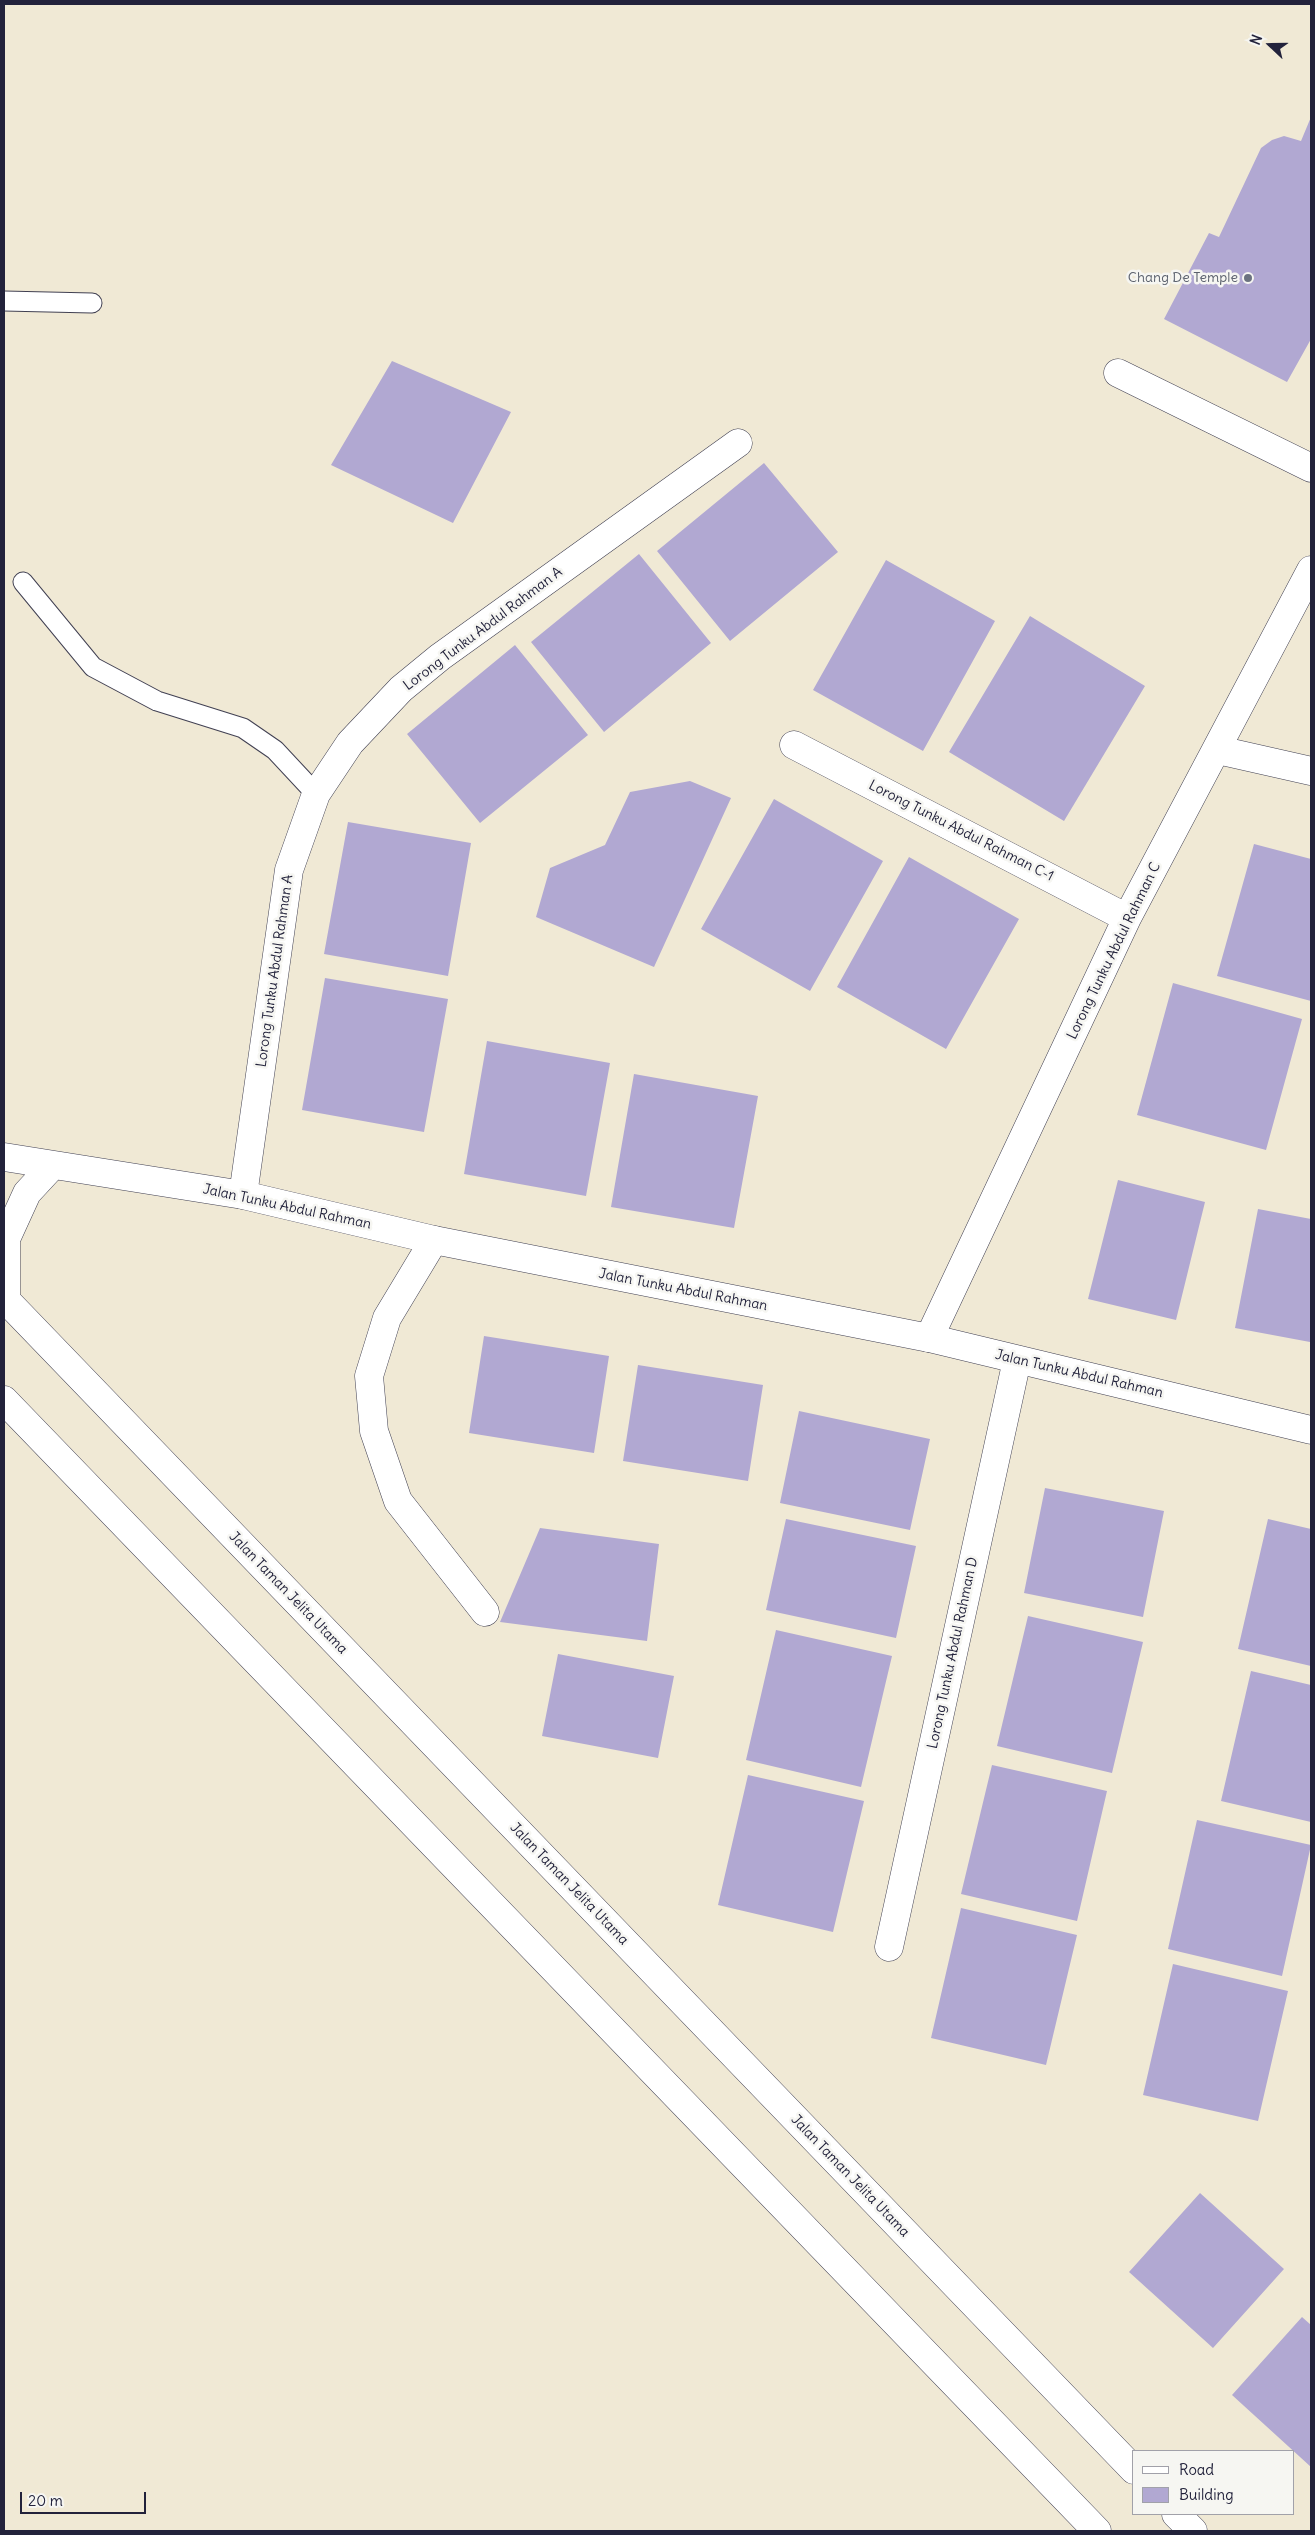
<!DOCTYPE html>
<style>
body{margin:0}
#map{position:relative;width:1315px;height:2535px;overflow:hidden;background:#f0e9d5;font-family:Delius,sans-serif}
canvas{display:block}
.frame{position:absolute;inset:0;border:5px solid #22223b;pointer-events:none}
.legend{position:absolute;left:1132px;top:2450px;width:162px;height:65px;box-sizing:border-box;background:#f6f6f2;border:1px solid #a1a1a9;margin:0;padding:6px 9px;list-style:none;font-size:15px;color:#22223b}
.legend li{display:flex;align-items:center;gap:10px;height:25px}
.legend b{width:25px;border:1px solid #a1a1a9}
.north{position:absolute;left:1245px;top:20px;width:50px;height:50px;-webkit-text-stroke:4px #f6f6f2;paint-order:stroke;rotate:291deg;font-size:14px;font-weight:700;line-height:20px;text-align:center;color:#22223b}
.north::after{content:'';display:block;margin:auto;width:18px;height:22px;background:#22223b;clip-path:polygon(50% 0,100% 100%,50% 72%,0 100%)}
.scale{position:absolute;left:20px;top:2492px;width:126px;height:22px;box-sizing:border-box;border:2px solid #22223b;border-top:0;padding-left:6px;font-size:15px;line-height:18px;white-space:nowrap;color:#22223b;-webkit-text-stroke:4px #f6f6f2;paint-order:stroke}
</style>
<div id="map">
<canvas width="1315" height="2535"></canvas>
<div class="frame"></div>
<ul class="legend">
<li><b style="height:6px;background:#fff"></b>Road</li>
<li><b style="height:14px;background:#b1a8d2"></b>Building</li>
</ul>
<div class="north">N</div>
<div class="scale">20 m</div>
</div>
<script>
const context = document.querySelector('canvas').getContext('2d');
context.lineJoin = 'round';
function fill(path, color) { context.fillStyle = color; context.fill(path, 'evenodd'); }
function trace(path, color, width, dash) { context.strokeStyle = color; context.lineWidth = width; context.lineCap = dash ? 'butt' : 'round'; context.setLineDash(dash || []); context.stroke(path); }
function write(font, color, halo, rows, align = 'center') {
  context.font = font + ' Delius,sans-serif'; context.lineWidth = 5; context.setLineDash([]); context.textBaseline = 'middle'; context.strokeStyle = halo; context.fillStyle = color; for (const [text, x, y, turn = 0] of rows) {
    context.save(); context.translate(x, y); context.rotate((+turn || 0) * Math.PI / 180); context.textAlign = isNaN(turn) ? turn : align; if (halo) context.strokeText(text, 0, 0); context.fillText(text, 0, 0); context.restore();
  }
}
const building = new Path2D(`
 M1311 117V339L1287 382 1164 319 1209 233 1219 237 1261 148 1272 140 1284 136 1301 141Z
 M392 361 511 412 453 523 331 465Z
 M764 463 838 552 730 641 657 551Z
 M639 554 711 643 604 732 531 642Z
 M886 560 995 621 923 751 813 690Z
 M1030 616 1145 686 1064 821 949 752Z
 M515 645 588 735 480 823 407 734Z
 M690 781 731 798 654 967 536 917 550 868 605 845 630 792Z
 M774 799 883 861 810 991 701 929Z
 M348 822 471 843 448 976 324 954Z
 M1254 844 1311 859V1001L1217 976Z
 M909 857 1019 919 946 1049 837 987Z
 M325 978 448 999 424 1132 302 1110Z
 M1173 983 1302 1019 1266 1150 1137 1115Z
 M487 1041 610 1063 586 1196 464 1174Z
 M634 1074 758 1096 734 1228 611 1207Z
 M1118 1180 1205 1202 1176 1320 1088 1299Z
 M1258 1209 1311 1219 1310 1342 1235 1328Z
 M484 1336 609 1356 594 1453 469 1433Z
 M638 1365 763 1385 748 1481 623 1461Z
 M799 1411 930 1439 910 1530 780 1503Z
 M1045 1488 1164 1511 1143 1617 1024 1593Z
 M786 1519 916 1546 896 1638 766 1610Z
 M1268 1519 1311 1529V1666L1238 1649Z
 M540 1528 659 1544 647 1641 500 1622Z
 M1028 1616 1143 1642 1112 1773 997 1746Z
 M776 1630 892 1656 861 1787 746 1760Z
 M558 1654 674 1676 658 1758 542 1736Z
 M1251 1671 1311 1685V1822L1221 1801Z
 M992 1765 1107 1791 1077 1921 961 1894Z
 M748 1775 864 1801 833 1932 718 1905Z
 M1197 1820 1311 1845 1282 1976 1168 1949Z
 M961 1908 1077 1935 1046 2065 931 2038Z
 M1173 1964 1288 1991 1258 2121 1143 2095Z
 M1200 2193 1284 2269 1213 2348 1129 2272Z
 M1302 2317 1311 2325V2467L1232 2395Z`);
const service = new Path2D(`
 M4 301 92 303
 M23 582 93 667 157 701 243 728 275 750 316 794`);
const minor = new Path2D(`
 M1118 373 1311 468
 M794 745 1127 918
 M1218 750 1311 771
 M243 1195 289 870 316 794 350 743 401 689 440 657 738 443
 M434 1240 387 1318 369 1376 374 1431 398 1501 485 1612
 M929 1338 1127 918 1311 570
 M889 1947 1017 1360`);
const tertiary = new Path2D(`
 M4 1157 243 1195 434 1240 929 1338 1311 1430
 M4 1298 1134 2470
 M6 1301V1239L27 1193 52 1166
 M4 1400 1097 2531
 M1176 2514 1193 2531`);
const markers = [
 [1248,278,5,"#6b7280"]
];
const worshipNames = [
 ["Chang De Temple",1238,278]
];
const streetNames = [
 ["Lorong Tunku Abdul Rahman A",483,629,-37],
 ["Lorong Tunku Abdul Rahman C-1",961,831,27],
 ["Lorong Tunku Abdul Rahman C",1114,951,-64],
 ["Lorong Tunku Abdul Rahman A",275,971,-82],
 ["Jalan Tunku Abdul Rahman",287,1207,12],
 ["Jalan Tunku Abdul Rahman",683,1290,11],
 ["Jalan Tunku Abdul Rahman",1079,1374,13],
 ["Jalan Taman Jelita Utama",288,1593,46],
 ["Lorong Tunku Abdul Rahman D",953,1653,-78],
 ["Jalan Taman Jelita Utama",569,1884,46],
 ["Jalan Taman Jelita Utama",850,2176,46]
];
fill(building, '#b1a8d2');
trace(service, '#414052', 21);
trace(minor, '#414052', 29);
trace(tertiary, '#414052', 29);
trace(service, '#fff', 19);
trace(minor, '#fff', 28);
trace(tertiary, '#fff', 28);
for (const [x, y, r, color] of markers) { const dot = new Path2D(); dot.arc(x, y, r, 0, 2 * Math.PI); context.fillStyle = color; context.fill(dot); trace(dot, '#f6f6f2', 2); }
write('14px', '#5b616d', '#f6f6f2', worshipNames, 'right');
write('14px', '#22223b', '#f6f6f2', streetNames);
</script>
